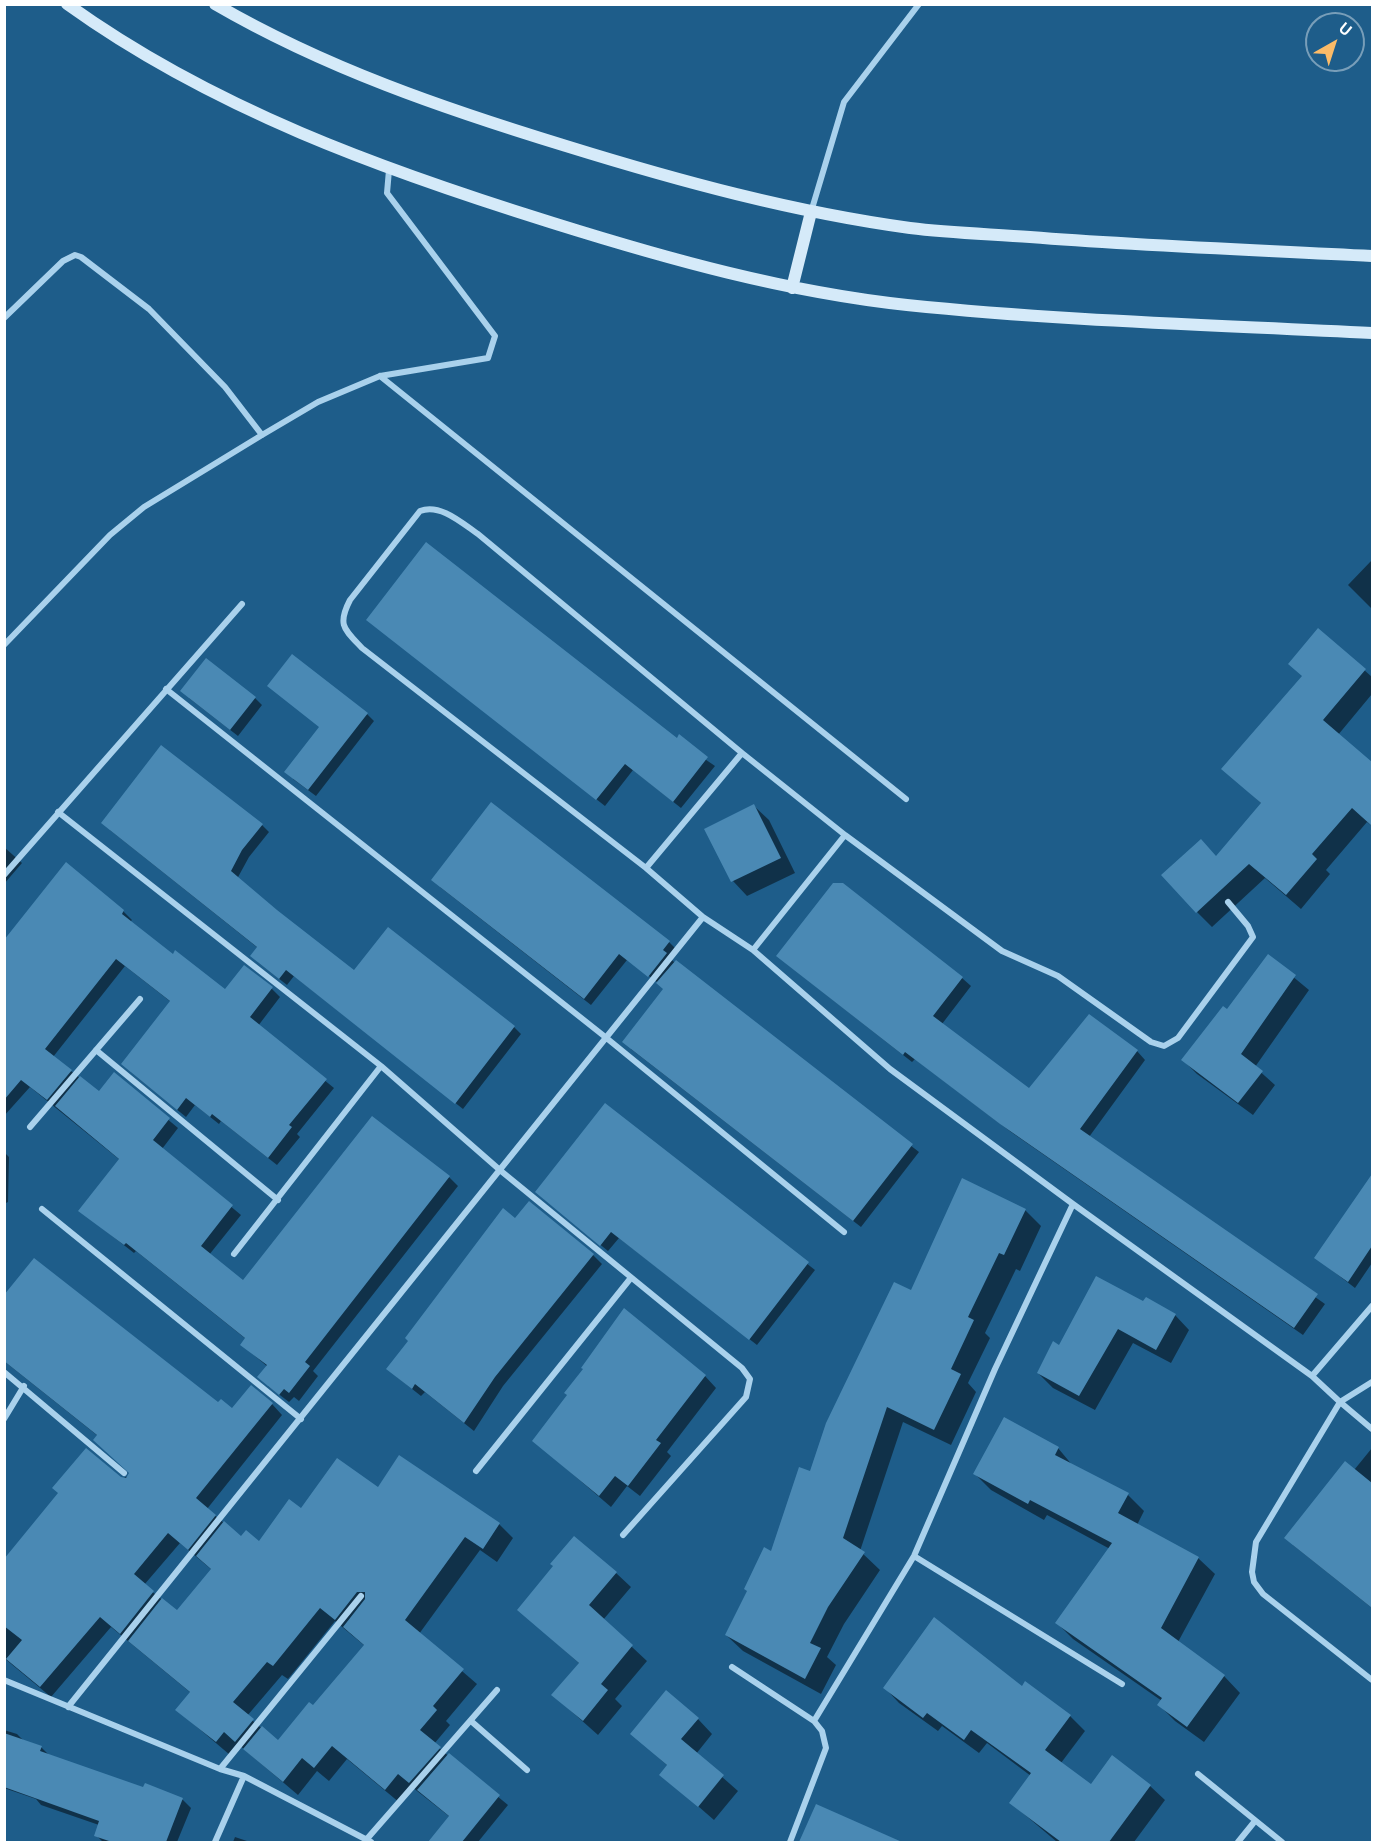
<!DOCTYPE html>
<style>
body{margin:0}
#map{position:relative;width:1377px;height:1847px;overflow:hidden;background:#1e5d8a;font-family:"Space Grotesk",sans-serif}
canvas{display:block}
.frame{position:absolute;inset:0;border:6px solid #fff;pointer-events:none}
.north{position:absolute;left:1305px;top:12px;width:60px;height:60px;box-sizing:border-box;background:#1e5d8a;border:2px solid #789eb9;border-radius:50%;rotate:39deg;font-size:16px;font-weight:700;line-height:24px;text-align:center;color:#fff}
.north::after{content:'';display:block;margin:auto;width:21px;height:27px;background:#fbbb68;clip-path:polygon(50% 0,100% 100%,50% 72%,0 100%)}
</style>
<div id="map">
<canvas width="1377" height="1847"></canvas>
<div class="frame"></div>
<div class="north">U</div>
</div>
<script>
const context = document.querySelector('canvas').getContext('2d');
context.lineJoin = 'round';
function fill(path, color) { context.fillStyle = color; context.fill(path, 'evenodd'); }
function trace(path, color, width, dash) { context.strokeStyle = color; context.lineWidth = width; context.lineCap = dash ? 'butt' : 'round'; context.setLineDash(dash || []); context.stroke(path); }
const shadow = new Path2D(`
 M1372 560V609L1348 585Z
 M368 620 677 740 715 766 681 808 633 770 605 806Z
 M1319 630 1372 677V694L1338 735 1372 764V826L1367 822 1326 870 1330 874 1301 909 1265 878 1212 927 1197 912 1217 858 1262 804 1224 769 1303 677Z
 M189 698H255L262 705 238 736Z
 M367 714 374 721 316 796 293 779Z
 M754 806 769 820 795 873 747 896 733 881Z
 M262 825 269 832 249 857 237 879 354 972 514 1027 521 1034 463 1109 294 976 287 985 259 963 252 956 258 948 110 830Z
 M4 847 22 863 4 884Z
 M440 887 669 942 676 949 669 957 675 963 919 1152 861 1227 631 1049 665 990 657 982 627 960 591 1005Z
 M123 911 132 920 130 922 173 956 225 991 272 989 280 997 258 1026 334 1088 297 1134 300 1137 277 1165 221 1121 219 1124 195 1105 186 1117 131 1072 171 1002 125 966 53 1057 99 1093 114 1074 178 1128 162 1149 241 1215 209 1255 243 1282 449 1177 458 1186 313 1371 318 1376 299 1401 294 1397 289 1402 268 1386V1367L242 1345 246 1339 136 1251 134 1253 80 1211 120 1160 30 1087 4 1116V943Z
 M1268 956 1309 990 1255 1067 1275 1085 1253 1115 1197 1074 1183 1060 1228 1011Z
 M787 964 962 978 971 986 942 1024 1030 1090 1137 1051 1145 1060 1089 1137 1325 1304 1303 1335 1011 1132 915 1059 912 1062Z
 M605 1105 815 1270 757 1345 619 1238 608 1251 544 1199Z
 M4 1152 9 1157 8 1202 4 1204Z
 M1372 1177V1263L1355 1288 1316 1258Z
 M1025 1210 1041 1226 1020 1271 1016 1269 985 1333 990 1338 968 1383 976 1392 951 1445 903 1422 860 1551 880 1570 844 1624 827 1657 836 1665 821 1694 743 1651 726 1635 772 1553 811 1473 912 1292Z
 M515 1220 593 1255 602 1264 503 1386 474 1431 425 1392 421 1396 397 1377Z
 M4 1298 219 1404 233 1410 272 1404 282 1415 207 1509 242 1538 260 1543 301 1510 378 1489 499 1524 513 1538 497 1562 480 1550 419 1634 477 1684 446 1721 450 1725 434 1744 508 1805 478 1842H430L450 1817 412 1787 400 1803 347 1759 329 1781 317 1771 298 1795 239 1745 230 1755 177 1710 191 1693 111 1627 51 1697 4 1658V1567L121 1479 131 1475 98 1436 4 1361ZM180 1543 212 1570 177 1612 144 1585ZM335 1621 365 1646 313 1708 278 1742 247 1716 282 1675 288 1679Z
 M1144 1303 1175 1315 1189 1330 1171 1363 1133 1343 1095 1410 1053 1388 1038 1373 1060 1347Z
 M705 1376 716 1388 667 1452 671 1456 640 1496 627 1486 611 1507 534 1441Z
 M1058 1448 1073 1466 1128 1495 1144 1511 1137 1525 1198 1558 1215 1574 1178 1642 1224 1676 1240 1693 1204 1742 1175 1721 1159 1705 1162 1701 1073 1639 1057 1623 1110 1549 1047 1515 1044 1520 991 1490 975 1474Z
 M1372 1448V1608L1293 1545Z
 M616 1573 631 1587 603 1620 647 1661 615 1699 622 1706 598 1735 553 1695 580 1664 519 1610Z
 M1026 1683 1070 1716 1085 1731 1061 1763 1092 1786H1150L1165 1800 1134 1842H1057L1011 1803 1031 1776 987 1743 979 1753 942 1726 938 1731 899 1703 885 1688H1022Z
 M698 1719 712 1734 696 1754 738 1791 714 1820 661 1774 668 1766 632 1734Z
 M4 1730 17 1734 24 1741 41 1747 50 1756 144 1789 145 1785 183 1800 191 1808 177 1842H103L96 1835 99 1825 41 1805 36 1799 4 1788Z
 M816 1806 898 1842H800Z
 M235 1837 250 1842H233Z`);
const building = new Path2D(`
 M426 542 677 738 679 734 708 757 673 802 625 764 596 800 366 620Z
 M1318 628 1366 669 1323 720 1372 762V826L1352 808 1312 854 1317 859 1286 895 1249 864 1196 913 1161 875 1201 839 1216 856 1261 803 1221 769 1302 676 1288 664Z
 M292 654 368 713 308 790 284 772 319 727 267 686Z
 M206 658 256 697 230 730 180 691Z
 M161 745 263 824 242 850 231 871 277 910 354 970 388 927 515 1026 455 1104 286 970 279 979 250 956 257 947 101 823Z
 M491 802 670 941 663 950 667 953 648 977 619 954 584 999 431 880Z
 M754 804 781 858 731 882 704 829Z
 M66 862 124 910 122 914 173 954 175 950 225 989 244 965 273 987 250 1017 327 1079 289 1125 292 1127 268 1158 212 1114 210 1117 186 1098 177 1110 121 1064 170 1001 116 959 45 1049 72 1070 47 1100 21 1080 4 1100V940Z
 M833 883H843L963 977 933 1016 1029 1088 1089 1014 1138 1050 1080 1129 1318 1294 1294 1328 1000 1124 905 1052 903 1055 776 956Z
 M1268 954 1296 975 1241 1054 1263 1071 1238 1103 1181 1060 1223 1006 1227 1009Z
 M676 960 913 1144 853 1221 622 1042 663 989 656 983Z
 M114 1072 170 1118 153 1140 233 1205 201 1246 243 1280 372 1116 450 1176 305 1362 310 1366 289 1393 284 1389 279 1395 257 1377 267 1365 240 1345 245 1338 126 1243 124 1245 78 1211 119 1159 55 1106 80 1076 99 1091Z
 M605 1103 809 1262 749 1340 611 1232 600 1246 535 1192Z
 M1372 1174V1246L1348 1282 1314 1258Z
 M962 1178 1026 1209 1004 1255 999 1253 968 1317 974 1320 951 1369 961 1374 934 1430 887 1407 843 1538 865 1552 828 1607 810 1643 821 1648 805 1679 725 1635 747 1591 744 1589 764 1547 771 1551 799 1467 810 1471 826 1423 894 1282 911 1290Z
 M529 1201 594 1254 495 1377 464 1423 415 1384 412 1389 386 1369 408 1341 405 1338 503 1208 515 1218Z
 M34 1258 218 1402 221 1399 232 1408 251 1385 273 1403 196 1498 216 1515 188 1550 168 1533 134 1574 154 1591 120 1634 100 1617 40 1687 6 1659 22 1640 4 1626V1559L58 1493 52 1488 86 1448 121 1477 126 1478 129 1473 93 1440 97 1435 4 1361V1295Z
 M1096 1276 1143 1301 1146 1297 1176 1314 1156 1350 1118 1329 1079 1396 1037 1373 1053 1341 1059 1345Z
 M624 1308 706 1375 656 1440 661 1443 628 1486 615 1476 599 1496 532 1441 567 1395 564 1393 583 1369 581 1368Z
 M1004 1417 1059 1447 1055 1455 1129 1493 1118 1513 1199 1557 1161 1628 1225 1675 1187 1727 1157 1705 1162 1698 1055 1623 1112 1543 1030 1500 1028 1504 973 1474Z
 M399 1455 500 1523 483 1549 465 1537 405 1620 464 1669 433 1706 437 1710 420 1730 441 1747 409 1783 398 1774 385 1790 332 1746 314 1768 302 1758 283 1782 243 1749 262 1726 278 1740 309 1702 313 1705 364 1645 343 1627 365 1599V1592H357L335 1620 320 1608 273 1666 267 1662 233 1702 254 1719 235 1742 224 1732 216 1742 175 1710 190 1692 128 1641 162 1598 177 1610 211 1569 196 1556 224 1521 241 1536 246 1530 259 1541 289 1499 301 1508 337 1458 378 1487Z
 M1345 1461 1372 1483V1608L1284 1538Z
 M574 1536 617 1572 589 1605 633 1645 601 1684 608 1690 583 1721 551 1695 579 1663 517 1610 553 1566 550 1564Z
 M934 1617 1022 1686 1025 1681 1071 1715 1045 1750 1091 1784 1112 1755 1151 1785 1109 1842H1061L1009 1803 1031 1773 971 1730 964 1740 927 1713 923 1718 883 1688Z
 M666 1690 699 1718 681 1739 724 1775 698 1807 659 1775 667 1765 630 1734Z
 M4 1733 42 1746 40 1751 143 1787 145 1783 183 1798 166 1842H112L94 1836 99 1821 4 1787Z
 M449 1753 500 1795 462 1842H428L449 1816 417 1790Z
 M816 1804 902 1842H799Z`);
const street = new Path2D(`
 M811 212 844 102 919 4
 M4 318 63 261 75 255 81 257 149 309 225 387 262 435
 M380 376 906 799
 M4 645 110 535 144 507 262 435 318 402 380 376 488 358 495 336 387 193 389 170
 M166 689 604 1036 844 1232
 M742 753 845 835 1002 951 1058 976 1151 1042 1164 1046 1178 1038 1253 937 1248 926 1228 902
 M58 812 381 1066 501 1171 742 1368 750 1379 746 1397 623 1535
 M646 868 742 753 478 534C462 523 440 503 420 511L350 600C337 625 344 629 362 648L646 868 703 917 753 950 890 1069 1073 1204 1312 1376 1340 1402 1256 1542 1252 1572 1254 1582 1263 1594 1372 1680
 M4 875 242 604
 M753 950 845 835
 M96 1050 278 1200
 M30 1127 140 999
 M42 1209 301 1419
 M234 1254 381 1066
 M4 1372 124 1473
 M1312 1376 1372 1306
 M1372 1382 1340 1402 1372 1429
 M4 1419 24 1386
 M476 1471 630 1279
 M914 1556 1122 1684
 M732 1667 814 1721 914 1556 995 1369 1073 1204
 M4 1680 220 1769 244 1776 371 1842
 M68 1707 703 917
 M471 1721 527 1770
 M220 1769 361 1596
 M1198 1774 1282 1842
 M366 1840 497 1690
 M215 1842 244 1776
 M790 1842 826 1748 822 1731 814 1721
 M1238 1842 1255 1821`);
const secondary = new Path2D(`
 M67 4C213 109 383 170 553 223 668 259 786 292 907 305 1061 321 1217 325 1372 333
 M215 4C325 68 445 109 566 146 679 181 793 212 910 228 950 233 990 234 1030 237 1144 246 1258 250 1372 256
 M792 288 811 212`);
fill(shadow, '#0007');
fill(building, '#4a89b4');
trace(street, '#a9d1ec', 6);
trace(secondary, '#d5eaf9', 12);
</script>
